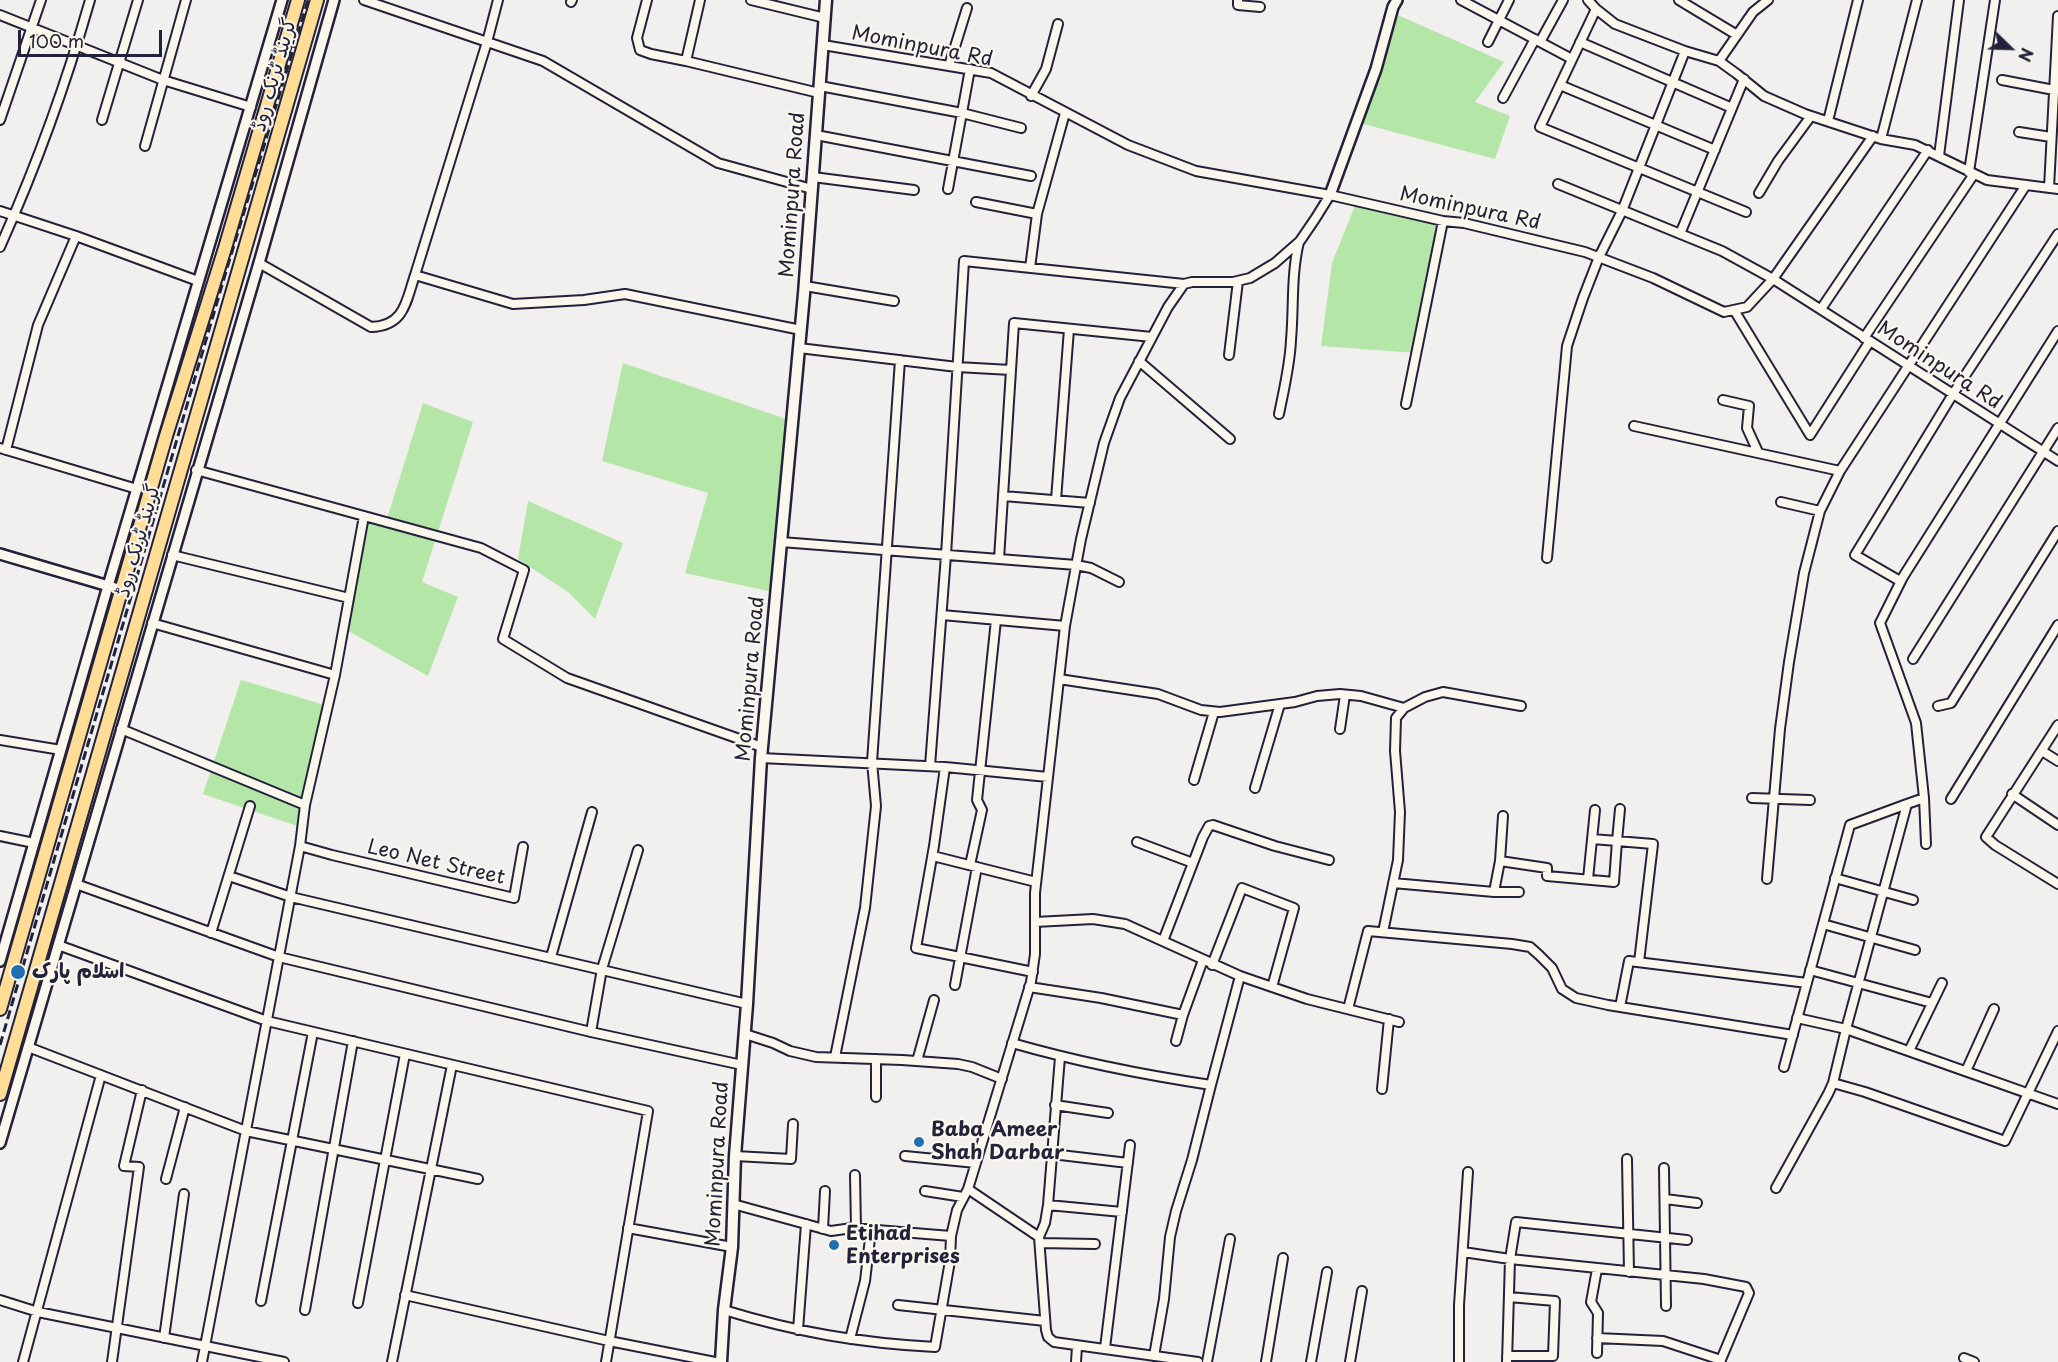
<!DOCTYPE html>
<meta charset="utf-8">
<style>
body{margin:0}
#map{position:relative;width:2058px;height:1362px;overflow:hidden;background:#f1f0ef;font-family:"Playpen Sans",sans-serif}
canvas{display:block}
.north{position:absolute;left:1980px;top:18px;width:60px;height:60px;-webkit-text-stroke:4px #fbf7ec;paint-order:stroke;rotate:113deg;font-size:16px;font-weight:700;line-height:24px;text-align:center;color:#22223b}
.north::after{content:'';display:block;margin:auto;width:21px;height:27px;background:#22223b;clip-path:polygon(50% 0,100% 100%,50% 72%,0 100%)}
.scale{position:absolute;left:18px;top:30px;width:144px;height:27px;box-sizing:border-box;border:3px solid #22223b;border-top:0;padding-left:8px;font-size:18px;line-height:21px;white-space:nowrap;color:#22223b;-webkit-text-stroke:4px #fbf7ec;paint-order:stroke}
</style>
<div id="map">
<canvas width="2058" height="1362"></canvas>
<div class="north">N</div>
<div class="scale">100 m</div>
</div>
<script>
const context = document.querySelector('canvas').getContext('2d');
context.lineJoin = 'round';
function fill(path, color) { context.fillStyle = color; context.fill(path, 'evenodd'); }
function trace(path, color, width, dash) { context.strokeStyle = color; context.lineWidth = width; context.lineCap = dash ? 'butt' : 'round'; context.setLineDash(dash || []); context.stroke(path); }
function write(font, color, halo, rows, align = 'center') {
  context.font = font + ' "Playpen Sans","Playpen Sans Arabic",sans-serif'; context.lineWidth = 4.5; context.setLineDash([]); context.textBaseline = 'middle'; context.strokeStyle = halo; context.fillStyle = color; for (const [text, x, y, turn = 0] of rows) {
    context.save(); context.translate(x, y); context.rotate((+turn || 0) * Math.PI / 180); context.textAlign = isNaN(turn) ? turn : align; if (halo) context.strokeText(text, 0, 0); context.fillText(text, 0, 0); context.restore();
  }
}
const green = new Path2D(`
 M1391 12 1504 62 1475 102 1510 116 1495 159 1356 122Z
 M1357 201 1443 221 1416 353 1321 346 1332 263Z
 M623 363 792 421 777 593 685 573 708 493 602 461Z
 M423 403 473 422 422 582 458 597 428 676 343 628 364 516 386 522Z
 M528 501 623 543 595 619 568 592 518 559Z
 M241 680 328 706 303 828 203 794Z`);
const minor = new Path2D(`
 M364 0 543 61 718 163 812 189
 M647 0 637 38 640 50 651 54 686 61 819 93
 M751 0 825 18
 M1238 0V5L1260 7
 M1461 0 1572 59
 M1588 0 1596 9
 M1679 0 1737 35
 M571 2 572 0
 M0 15 163 80 251 107
 M1488 42 1509 0
 M1540 42 1563 0
 M1580 42 1732 108
 M823 45 991 73 1128 145 1196 171 1330 195 1443 221 1464 223 1585 252 1653 278 1724 312 1747 307 1773 279 2058 461
 M1685 51 1615 24 1596 9 1540 127 1746 212
 M686 61 700 0
 M1719 61 1737 74 1764 96 1805 114 1881 139 1915 145 1987 180 2058 189
 M949 66 967 8
 M2002 80 2054 90
 M1560 85 1715 150
 M820 86 962 113 1021 128
 M1031 96 1046 69 1058 24
 M1503 98 1535 39
 M0 120 41 0
 M102 120 138 0
 M1828 121 1858 0
 M2019 132 2051 137
 M816 135 1031 176
 M1881 139 1917 0
 M145 146 186 0
 M1939 156 1959 0
 M1969 172 1995 0
 M813 177 914 190
 M1558 184 1722 251 1773 279 1873 136
 M2049 188 2058 16
 M948 189 970 69
 M1759 193 1778 161 1811 116
 M976 202 1037 214
 M0 211 76 236 198 281
 M1680 234 1744 79
 M0 247C36 167 66 84 90 0
 M259 263 371 327C405 326 406 301 415 275L487 42 498 0
 M1030 268 1037 214 1065 113
 M415 275 513 304 584 300 625 294 801 330
 M805 286 894 301
 M1821 309 1928 150
 M1734 310 1810 435 1870 341
 M2058 331 1903 577 1880 623 1916 723 1924 798 1907 804 1846 1029 2058 1104
 M1864 338 1974 174
 M799 348 957 367 1011 370
 M1229 355 1238 281
 M1139 361 1230 439
 M1723 400 1749 406 1747 428 1758 452
 M1406 404 1443 221
 M1279 414C1284 389 1290 365 1291 340 1294 306 1291 275 1299 242
 M1634 426 1840 471
 M0 448 137 489
 M6 450 38 325 76 236
 M196 470 481 548 524 570 503 639 567 678 762 747
 M1003 496 1090 503
 M1056 500 1069 329
 M1781 502 1820 511
 M781 542 1076 565 1091 568 1119 582
 M172 555 349 598
 M1547 558 1567 346 1583 298 1599 257 1622 211 1685 51 1719 61 1753 12 1768 0
 M999 559 1014 323 1152 337
 M1900 581 1855 555 1953 394 2058 234
 M942 615 1065 626
 M152 623 335 675
 M1913 659 2058 428
 M1059 679 1158 694 1201 710 1220 712 1295 702 1317 696 1340 694 1361 696 1404 708 1425 697 1443 692 1521 706
 M1938 706 1951 703 2058 531
 M2058 725 1986 837 1995 845 2058 884
 M121 729 305 805
 M1340 729 1345 695
 M0 740 61 750
 M2042 751 2058 761
 M761 758 945 767 1048 777
 M930 766 946 555 964 261 1184 284
 M945 767 934 846 916 948 1033 972
 M1194 780 1214 712
 M1255 788 1280 704
 M2012 794 2058 825
 M1752 798 1810 800
 M1924 798 1926 844
 M1951 799 2058 625
 M0 836 34 843
 M1592 839 1617 841 1620 809
 M1137 842 1193 863
 M300 846 332 855 514 898 523 847
 M933 856 1036 882
 M1500 861 1547 868V876L1614 882 1617 841 1653 844 1639 962
 M970 865 982 810 977 800 996 620
 M229 876 291 897 747 1004
 M1835 878 1913 900
 M1588 879 1595 810
 M1767 879 1780 729 1789 662 1804 573 1820 511 1840 471 2026 185
 M1393 883 1494 892H1519
 M76 884 279 957 591 1032 742 1065
 M1494 892 1500 861 1503 816
 M1035 922 1093 919 1125 924 1240 976 1307 999 1399 1022
 M1823 924 1915 950
 M1383 932 1398 860 1400 812 1395 751 1396 718 1404 708
 M211 933 250 806
 M1163 941 1203 837 1209 826 1213 825 1275 846 1329 860
 M58 945 267 1021 648 1111 606 1362
 M551 957 592 812
 M1212 965 1242 888 1294 908 1272 987
 M1810 970 1932 1003
 M955 985 977 867
 M1029 987 1101 998 1183 1015 1203 960
 M1620 1007 1629 961 1807 983
 M1348 1009 1368 931 1512 944 1530 947 1539 955 1552 968 1562 989 1576 998 1608 1005 1793 1035
 M591 1032 602 969 638 850
 M745 1034 773 1043 790 1051 816 1057 902 1060 958 1064 972 1067 1002 1079
 M1176 1041 1183 1015
 M1012 1043C1078 1062 1144 1075 1211 1085L1240 976
 M28 1047 246 1131 478 1179
 M1909 1051 1942 983
 M835 1057 865 908 876 806 872 762 900 360
 M917 1061 934 1000
 M1784 1067 1850 825 1907 804
 M1966 1071 1994 1009
 M1833 1083 1865 1092 2005 1141 2058 1031
 M1382 1089 1389 1019
 M876 1097V1059
 M1055 1105 1108 1113
 M1052 1154 1128 1163
 M735 1156 791 1159 793 1124
 M905 1156 976 1163
 M1627 1159 1629 1272
 M1664 1168 1666 1306
 M855 1175 856 1228
 M166 1179 185 1107
 M1776 1188 1828 1094 1833 1083 1846 1029 1797 1018
 M925 1191 963 1197
 M1665 1199 1697 1203
 M733 1204 831 1231 852 1228 951 1236
 M1048 1205 1122 1212
 M628 1228 732 1247
 M823 1229 825 1191
 M1039 1237 1045 1223 1048 1205 1060 1057
 M1040 1243 1095 1244
 M1463 1252 1510 1259 1704 1279 1746 1287 1749 1293 1720 1362
 M405 1295 609 1341 715 1362
 M0 1300 38 1312 284 1362
 M261 1301 313 1032
 M358 1303 405 1054
 M898 1305 1045 1321
 M305 1310 353 1041
 M724 1310C796 1332 859 1343 935 1347L950 1261 951 1236 957 1210 968 1189
 M798 1330 806 1224
 M164 1338 184 1194
 M1597 1338 1663 1341 1721 1360
 M850 1339 865 1281 871 1230
 M1105 1348 1130 1145
 M1597 1353 1598 1313 1591 1302 1597 1269
 M1154 1356 1164 1299 1170 1237 1176 1211 1192 1160 1211 1085
 M1507 1356H1553L1555 1301 1509 1297
 M1964 1358 1974 1362
 M23 1362 101 1075
 M112 1362 139 1167 124 1166 142 1090
 M202 1362 300 846 305 805 335 675 364 516
 M392 1362 452 1065
 M1076 1362 1077 1346
 M1198 1362 1054 1342 1048 1337 1046 1330 1039 1237 968 1189 1031 982 1035 954V893L1065 626 1081 539 1104 443 1120 398 1168 307 1184 284 1192 282H1233L1250 278 1275 263 1300 241 1315 219 1330 195
 M1207 1362 1230 1239
 M1266 1362 1283 1258
 M1311 1362 1327 1272
 M1350 1362 1362 1291
 M1459 1362V1305L1468 1172
 M1507 1362 1510 1259 1516 1222 1687 1240`);
const tertiary = new Path2D(`
 M1330 195 1376 69 1393 7 1397 0
 M0 554 122 590
 M0 961 108 586 282 0
 M0 1143 259 263 334 0`);
const secondary = new Path2D(`
 M721 1362 724 1310 732 1247 735 1156 747 1004 761 758 804 294 826 0`);
const primary = new Path2D(`
 M0 1009 166 436 225 248 298 0
 M0 1094 317 0`);
const rail = new Path2D(`
 M0 1045 225 275 308 0`);
const markers = [
 [18,972,8,"#1f6fb2"],
 [919,1142,6,"#1f6fb2"],
 [834,1245,6,"#1f6fb2"]
];
const streetNames = [
 ["Mominpura Rd",922,47,11],
 ["گرینڈ ٹرنک روڈ",275,75,-74],
 ["Mominpura Road",793,195,-86],
 ["Mominpura Rd",1470,209,12],
 ["Mominpura Rd",1939,366,33],
 ["گرینڈ ٹرنک روڈ",139,541,-74],
 ["Mominpura Road",751,679,-85],
 ["Leo Net Street",436,863,13],
 ["Mominpura Road",718,1164,-87]
];
const poiNames = [
 ["اسلام پارک",32,972],
 ["Baba Ameer",931,1130],
 ["Shah Darbar",931,1153],
 ["Etihad",846,1234],
 ["Enterprises",846,1257]
];
fill(green, '#b4e6a7');
trace(minor, '#22223b', 12);
trace(tertiary, '#22223b', 14);
trace(secondary, '#22223b', 15);
trace(primary, '#22223b', 16);
trace(minor, '#fbf7ec', 8);
trace(tertiary, '#fbf7ec', 9);
trace(secondary, '#fbf7ec', 10);
trace(primary, '#ffdd96', 12);
trace(rail, '#22223b', 3, [9, 4.5]);
for (const [x, y, r, color] of markers) { const dot = new Path2D(); dot.arc(x, y, r, 0, 2 * Math.PI); context.fillStyle = color; context.fill(dot); trace(dot, '#fbf7ec', 2); }
write('20px', '#22223b', '#fbf7ec', streetNames);
write('bold 20px', '#22223b', '#fbf7ec', poiNames, 'left');
</script>
